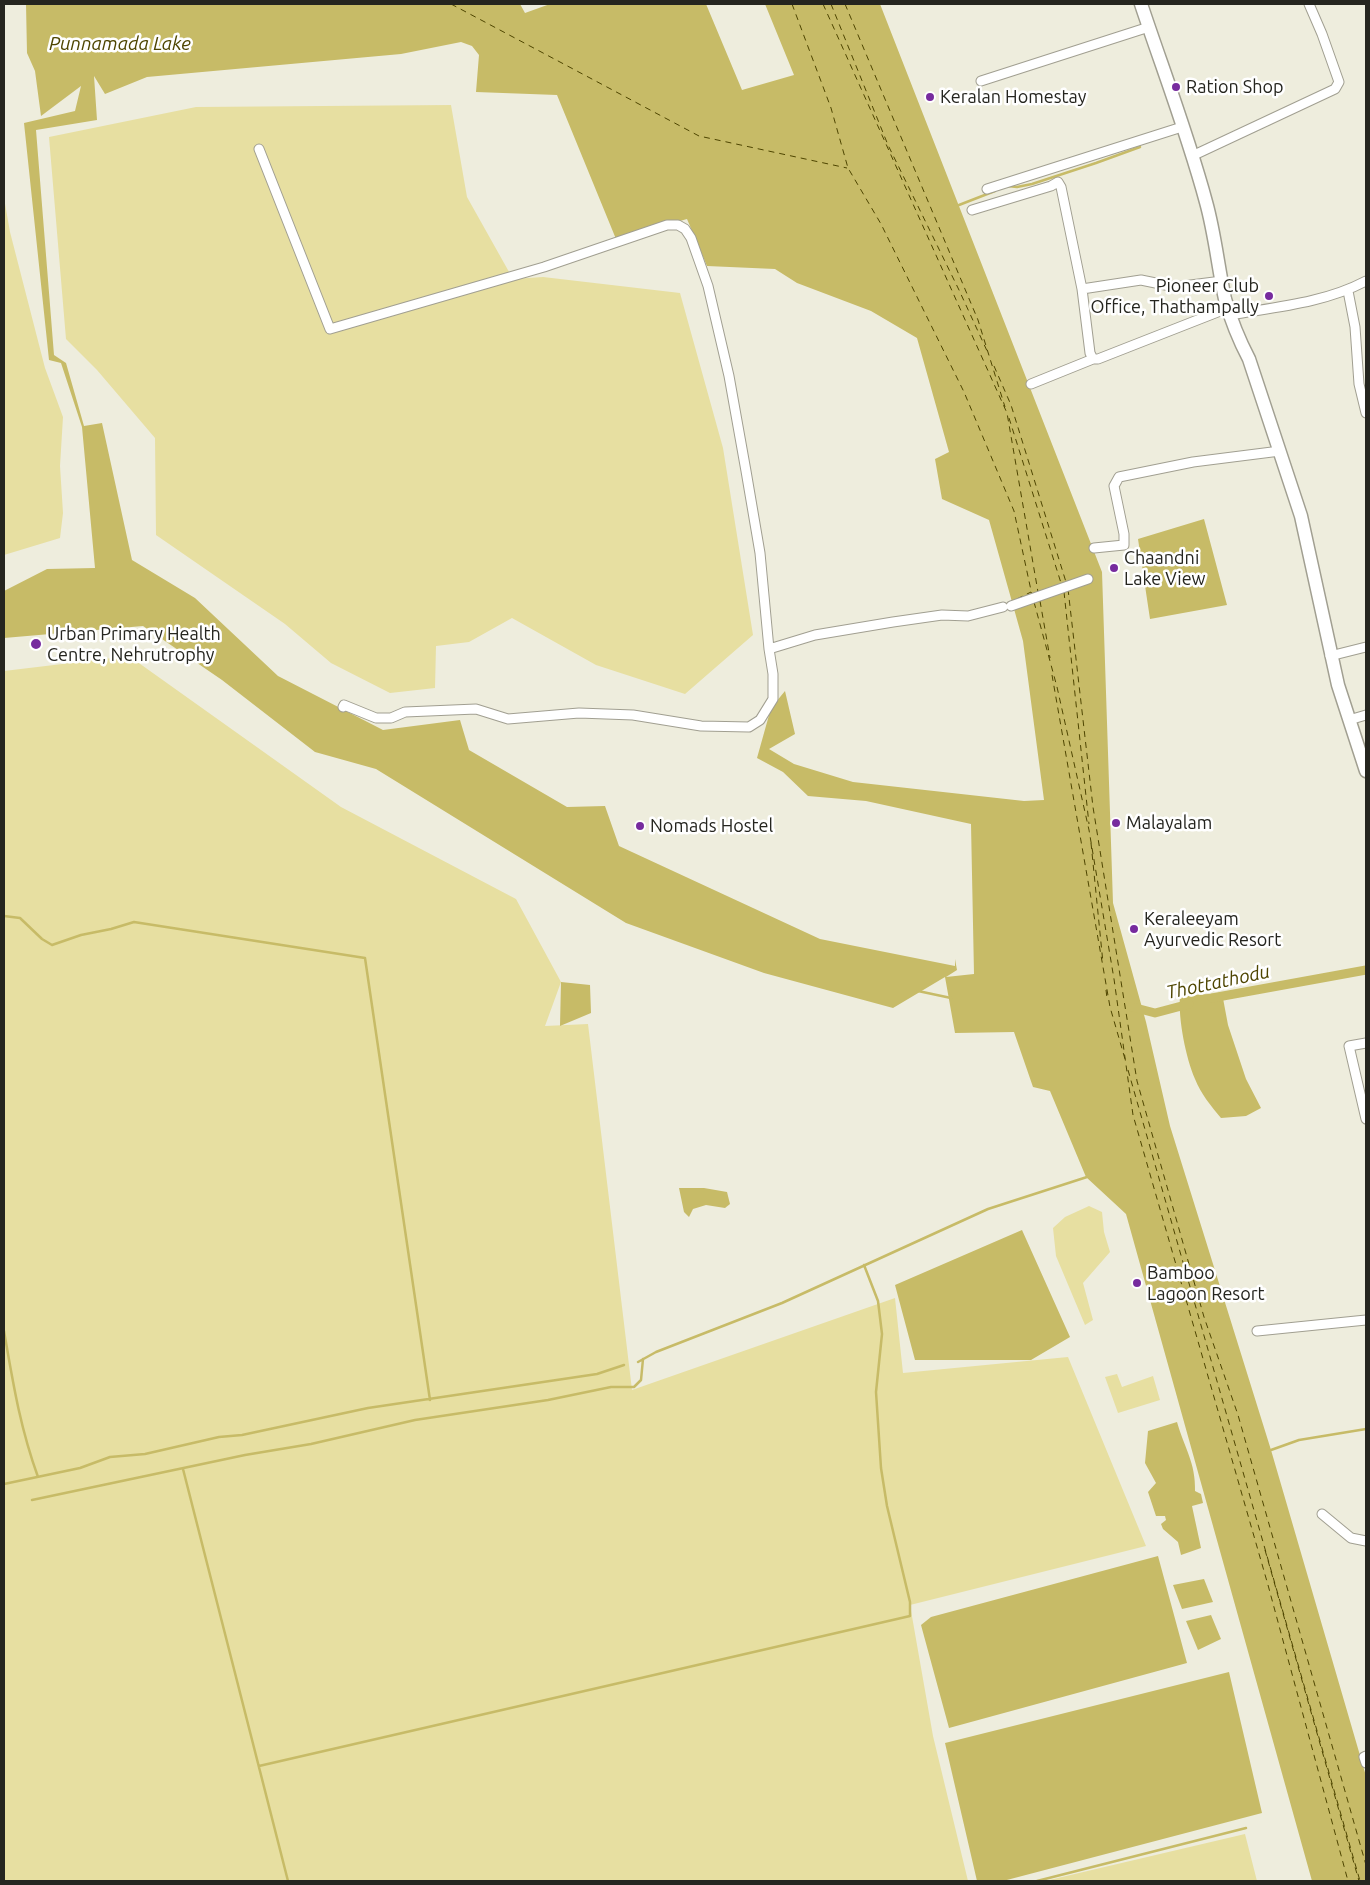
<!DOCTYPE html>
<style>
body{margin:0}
#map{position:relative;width:1370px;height:1885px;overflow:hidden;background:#eeeddd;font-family:Ubuntu,sans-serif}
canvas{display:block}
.frame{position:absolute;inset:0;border:5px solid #25251f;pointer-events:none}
</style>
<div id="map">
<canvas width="1370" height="1885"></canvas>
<div class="frame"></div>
</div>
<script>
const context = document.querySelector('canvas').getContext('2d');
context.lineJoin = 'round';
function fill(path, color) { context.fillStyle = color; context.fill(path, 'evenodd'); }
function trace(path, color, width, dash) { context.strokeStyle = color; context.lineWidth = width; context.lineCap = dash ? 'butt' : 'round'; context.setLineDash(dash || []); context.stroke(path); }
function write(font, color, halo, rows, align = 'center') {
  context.font = font + ' Ubuntu,sans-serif'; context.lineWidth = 5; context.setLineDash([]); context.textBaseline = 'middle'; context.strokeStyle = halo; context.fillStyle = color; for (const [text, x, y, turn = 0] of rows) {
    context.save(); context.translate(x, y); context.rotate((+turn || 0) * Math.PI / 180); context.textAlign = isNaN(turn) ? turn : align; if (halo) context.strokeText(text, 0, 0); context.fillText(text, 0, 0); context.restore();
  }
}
const green = new Path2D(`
 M451 105 467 197 513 279 543 277 680 293 723 448 753 635 685 694 596 665 512 618 469 642 436 646 435 688 390 693 331 663 285 624 156 535 155 438 97 370 66 339 49 137 196 107Z
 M4 198 10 232 45 368 63 417 60 466 63 513 60 538 4 555Z
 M129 656 341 807 516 899 561 982 545 1026 588 1024 632 1390 895 1298 903 1373 1068 1357 1146 1546 910 1605 933 1736 968 1881H4V671Z
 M1089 1206 1102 1212 1104 1232 1110 1252 1083 1283 1093 1320 1085 1325 1056 1256 1053 1228 1065 1217Z
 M1117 1374 1122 1387 1153 1376 1160 1400 1118 1413 1105 1377Z
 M1245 1834 1257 1881H1045Z`);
const water = new Path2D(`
 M26 4H520L525 13 550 4H706L742 90 794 75 765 4H880L1102 572 1113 903 1146 1022 1170 1126 1271 1450 1366 1776V1881H1312L1126 1214 1086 1177 1050 1091 1033 1087 1014 1032 955 1033 945 977 893 1008 764 973 626 923 376 769 315 752 222 680 143 626 4 638V591L47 569 95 568 82 427 61 363 49 360 24 123 75 111 81 86 41 116 35 71 27 53ZM461 42 472 46 479 55 476 92 557 95 616 239 687 219 707 266 775 269 797 283 871 311 917 338 949 452 935 459 942 499 989 520 1023 641 1044 800 1024 801 853 782 794 764 769 749 795 734 785 691 771 708 757 758 783 772 808 796 866 801 971 824 974 974 946 977 957 970 955 959V966L820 939 619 846 605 806 567 807 469 750 460 720 383 730 278 676 195 598 132 560 102 423 84 426 66 363 54 355 36 130 97 120 94 76 105 94 147 77 401 54Z
 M1204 519 1227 605 1150 619 1138 539Z
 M561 982 590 985 591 1013 560 1026Z
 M1222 993 1228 1025 1246 1079 1261 1108 1246 1116 1221 1118C1211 1106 1201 1094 1195 1079 1186 1058 1178 1019 1180 996Z
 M679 1188H704L727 1192 730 1204 725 1208 706 1205 693 1209 689 1217 684 1212Z
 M1022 1230 1070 1337 1031 1360H915L895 1285Z
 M1177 1422C1184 1447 1196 1463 1195 1491L1201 1494 1203 1503 1192 1506 1201 1548 1181 1555 1178 1542 1163 1529 1161 1524 1166 1520 1165 1516H1156L1148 1492 1156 1483 1145 1463 1148 1431Z
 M1158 1556 1187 1663 949 1728 921 1625 931 1617Z
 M1204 1579 1213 1602 1182 1609 1173 1585Z
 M1211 1615 1221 1639 1198 1650 1186 1621Z
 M1229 1672 1262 1813 1003 1881H977L945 1743Z`);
const stream = new Path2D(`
 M1007 186 1017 187 1032 184 1096 163 1140 147
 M959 205 995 191
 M4 916 20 918 42 939 52 945 81 935 111 929 134 922 365 958 430 1400
 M918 991 951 998
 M4 1331C13 1383 20 1427 38 1477
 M638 1362 656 1352 782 1303 988 1209 1087 1177
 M1271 1450 1299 1440 1366 1429
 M183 1469 288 1881
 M4 1484 80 1468 110 1457 145 1454 219 1437 242 1435 368 1408 597 1374 624 1365
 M32 1500 245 1455 311 1444 415 1420 548 1400 611 1387H634L641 1380 643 1359
 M259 1766 910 1616V1602L887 1506 881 1468 876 1392 882 1334 878 1301 864 1265
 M1037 1881 1246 1828`);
const canal = new Path2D(`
 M1212 998 1366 970
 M1132 1007 1155 1013 1189 1004`);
const ferry = new Path2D(`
 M451 4 699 136 847 168
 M792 4 831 108 848 168 881 224 964 392 1014 511 1032 595
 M823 4 1007 413 1038 592
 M831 4 888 145 959 290 988 353
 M845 4 978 320 1005 407
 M994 366 1011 405 1066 582
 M1009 418 1061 583
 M1068 589 1093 807 1137 1081 1204 1317 1238 1415 1366 1865
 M1064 592 1089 824
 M1017 599 1031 592
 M1040 601 1050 658
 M1034 602 1057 687 1089 830 1114 979 1133 1115 1268 1585 1348 1881
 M1052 675 1110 1007 1125 1059
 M1091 843 1103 963
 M1106 990 1107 998
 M1128 1070 1360 1881
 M1265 1550 1359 1881`);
const street = new Path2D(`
 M981 81 1149 27
 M259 149 330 329 544 267 667 225H678L685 229 691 238 708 286 729 376 746 471 760 553 769 649 815 635 893 622 942 615 968 616 1003 607
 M1192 156 1335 89 1339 82 1322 34 1309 4
 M987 189 1182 127
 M972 210 1051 186 1058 182 1061 187 1082 289 1090 353 1093 359H1098L1228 308
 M1082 289 1141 280 1175 287 1222 281
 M1348 291 1355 327 1359 384 1366 413
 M1230 315C1276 307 1324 303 1366 281
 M1031 384 1093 359
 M1094 548 1124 545V534L1114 486 1119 477 1193 462 1280 451
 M1011 606 1088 579
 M1330 656 1366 647
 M343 707 344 705 376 718H391L405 712 476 709 508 719 579 713 633 715 701 726 749 727 760 720 773 699V674L769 649
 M1349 720 1366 715
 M1366 1043 1349 1046 1366 1119
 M1257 1331 1366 1320
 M1322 1514 1351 1538 1366 1541
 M1366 1756 1364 1757 1366 1763`);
const secondary = new Path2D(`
 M1141 4C1163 70 1188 135 1206 202 1215 234 1218 267 1225 299 1231 320 1239 340 1249 359L1301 516 1338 685 1366 771`);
const markers = [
 [1176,87,5,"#772b9e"],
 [930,97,5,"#772b9e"],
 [1269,296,5,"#772b9e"],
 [1114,568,5,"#772b9e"],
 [36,644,6,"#772b9e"],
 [1116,823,5,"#772b9e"],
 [640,826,5,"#772b9e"],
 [1134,929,5,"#772b9e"],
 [1137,1283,5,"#772b9e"]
];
const poiNames = [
 ["Ration Shop",1186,87],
 ["Keralan Homestay",940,97],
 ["Pioneer Club",1259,286,"right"],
 ["Office, Thathampally",1259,307,"right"],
 ["Chaandni",1124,558],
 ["Lake View",1124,579],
 ["Urban Primary Health",47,634],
 ["Centre, Nehrutrophy",47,655],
 ["Malayalam",1126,823],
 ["Nomads Hostel",650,826],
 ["Keraleeyam",1144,919],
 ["Ayurvedic Resort",1144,940],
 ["Bamboo",1147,1273],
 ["Lagoon Resort",1147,1294]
];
const waterNames = [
 ["Punnamada Lake",120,44],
 ["Thottathodu",1218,982,-12]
];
fill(green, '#e7dfa1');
fill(water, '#c7bb67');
trace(stream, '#c7bb67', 2.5);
trace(canal, '#c7bb67', 9);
trace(ferry, '#4e4500', 1, [6, 5]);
trace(street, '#a19f91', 11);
trace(secondary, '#a19f91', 15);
trace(street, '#fff', 9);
trace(secondary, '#fff', 12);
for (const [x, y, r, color] of markers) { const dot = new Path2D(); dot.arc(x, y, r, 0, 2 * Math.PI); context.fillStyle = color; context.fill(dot); trace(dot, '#fff', 2); }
write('18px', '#25251f', '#fff', poiNames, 'left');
write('italic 19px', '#4e4500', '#fff', waterNames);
</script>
